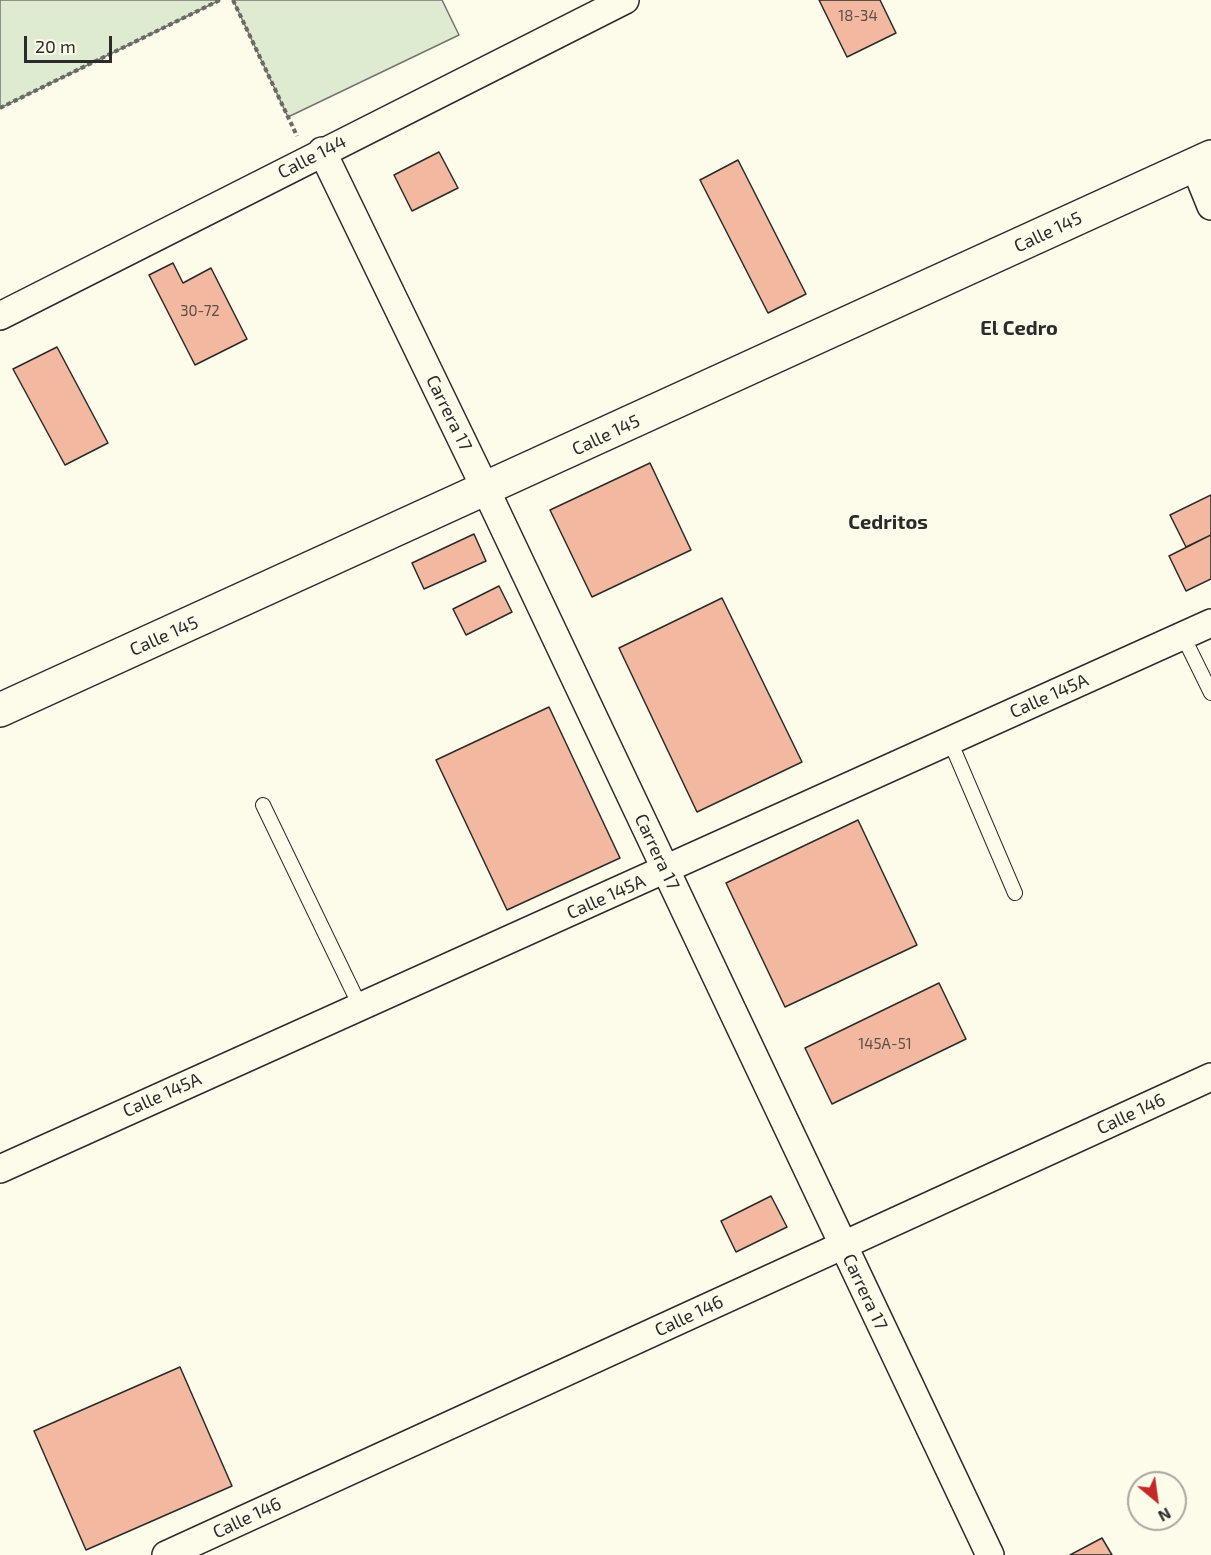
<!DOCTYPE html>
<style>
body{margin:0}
#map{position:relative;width:1211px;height:1555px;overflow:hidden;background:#fdfbea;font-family:"Exo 2",sans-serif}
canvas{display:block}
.north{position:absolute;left:1127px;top:1471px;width:60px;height:60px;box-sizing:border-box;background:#fdfbea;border:2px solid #a9a89e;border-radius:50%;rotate:151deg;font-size:16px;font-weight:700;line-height:24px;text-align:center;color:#2b2b2b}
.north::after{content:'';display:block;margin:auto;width:21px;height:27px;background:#c62828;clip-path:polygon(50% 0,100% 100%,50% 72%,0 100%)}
.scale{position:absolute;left:24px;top:36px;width:88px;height:27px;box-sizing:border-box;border:3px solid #2b2b2b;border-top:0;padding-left:8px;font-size:18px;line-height:21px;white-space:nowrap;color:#2b2b2b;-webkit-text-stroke:4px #fdfbea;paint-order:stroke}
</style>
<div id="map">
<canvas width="1211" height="1555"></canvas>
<div class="north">N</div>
<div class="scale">20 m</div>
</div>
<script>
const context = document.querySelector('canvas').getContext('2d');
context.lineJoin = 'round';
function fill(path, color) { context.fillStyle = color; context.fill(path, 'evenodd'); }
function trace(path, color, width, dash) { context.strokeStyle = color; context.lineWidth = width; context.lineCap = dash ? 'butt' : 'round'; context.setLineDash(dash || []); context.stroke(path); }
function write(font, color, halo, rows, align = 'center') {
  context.font = font + ' "Exo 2",sans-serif'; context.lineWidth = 4.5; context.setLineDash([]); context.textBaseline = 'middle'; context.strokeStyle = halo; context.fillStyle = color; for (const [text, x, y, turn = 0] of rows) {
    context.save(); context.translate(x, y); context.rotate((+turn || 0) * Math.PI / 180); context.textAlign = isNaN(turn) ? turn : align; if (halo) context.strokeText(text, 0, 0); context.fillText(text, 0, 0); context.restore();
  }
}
const green = new Path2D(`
 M0 0H220L0 108Z
 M233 0H442L459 35 288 117Z`);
const building = new Path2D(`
 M819 0H880L896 33 847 57Z
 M439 152 458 188 412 211 394 175Z
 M738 160 806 294 768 313 700 180Z
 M173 263 183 283 211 268 247 339 195 365 149 275Z
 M57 347 108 443 65 465 13 369Z
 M650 463 691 550 592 597 550 510Z
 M1211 495V535L1186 547 1170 515Z
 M474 534 486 561 424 589 412 563Z
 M1211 535V579L1186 591 1169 556Z
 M499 586 512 612 466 635 453 609Z
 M722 598 802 762 697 812 619 648Z
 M549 707 620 858 507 910 436 760Z
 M858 820 917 945 785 1007 726 883Z
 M939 983 966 1039 832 1104 805 1048Z
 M771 1196 787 1227 736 1252 721 1221Z
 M180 1367 232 1486 86 1550 34 1431Z
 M1102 1538 1112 1555H1070Z`);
const path = new Path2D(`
 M233 0 297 136
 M0 108 220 0`);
const service = new Path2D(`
 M1183 636 1211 693
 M950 741 1015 893
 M263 805 360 1006`);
const minor = new Path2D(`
 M322 151 486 490 990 1555
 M1194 164 1211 206
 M0 316 625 0
 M0 1169 1211 623
 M166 1555 1211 1077`);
const tertiary = new Path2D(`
 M0 710 1211 157`);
const numberNames = [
 ["18-34",858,16],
 ["30-72",200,311],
 ["145A-51",885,1044]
];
const streetNames = [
 ["Calle 144",312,157,-27],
 ["Calle 145",1048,232,-25],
 ["Carrera 17",449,413,64],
 ["Calle 145",606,435,-25],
 ["Calle 145",164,636,-24],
 ["Calle 145A",1049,696,-24],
 ["Carrera 17",657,852,65],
 ["Calle 145A",606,897,-24],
 ["Calle 145A",162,1095,-24],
 ["Calle 146",1131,1114,-25],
 ["Carrera 17",865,1292,65],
 ["Calle 146",689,1316,-25],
 ["Calle 146",247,1518,-25]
];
const neighbourhoodNames = [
 ["El Cedro",1019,328],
 ["Cedritos",888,522]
];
fill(green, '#deebd1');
trace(green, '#74746e', 1.5);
fill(building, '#f2b8a0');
trace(building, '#2b2b2b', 1.5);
trace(service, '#2b2b2b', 16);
trace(minor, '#2b2b2b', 30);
trace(tertiary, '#2b2b2b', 36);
trace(path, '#6a6964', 4, [4.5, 3]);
trace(service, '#fdfbea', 14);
trace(minor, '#fdfbea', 27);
trace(tertiary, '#fdfbea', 33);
write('15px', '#5d4e48', null, numberNames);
write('18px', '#2b2b2b', '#fdfbea', streetNames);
write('bold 20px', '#2b2b2b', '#fdfbea', neighbourhoodNames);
</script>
